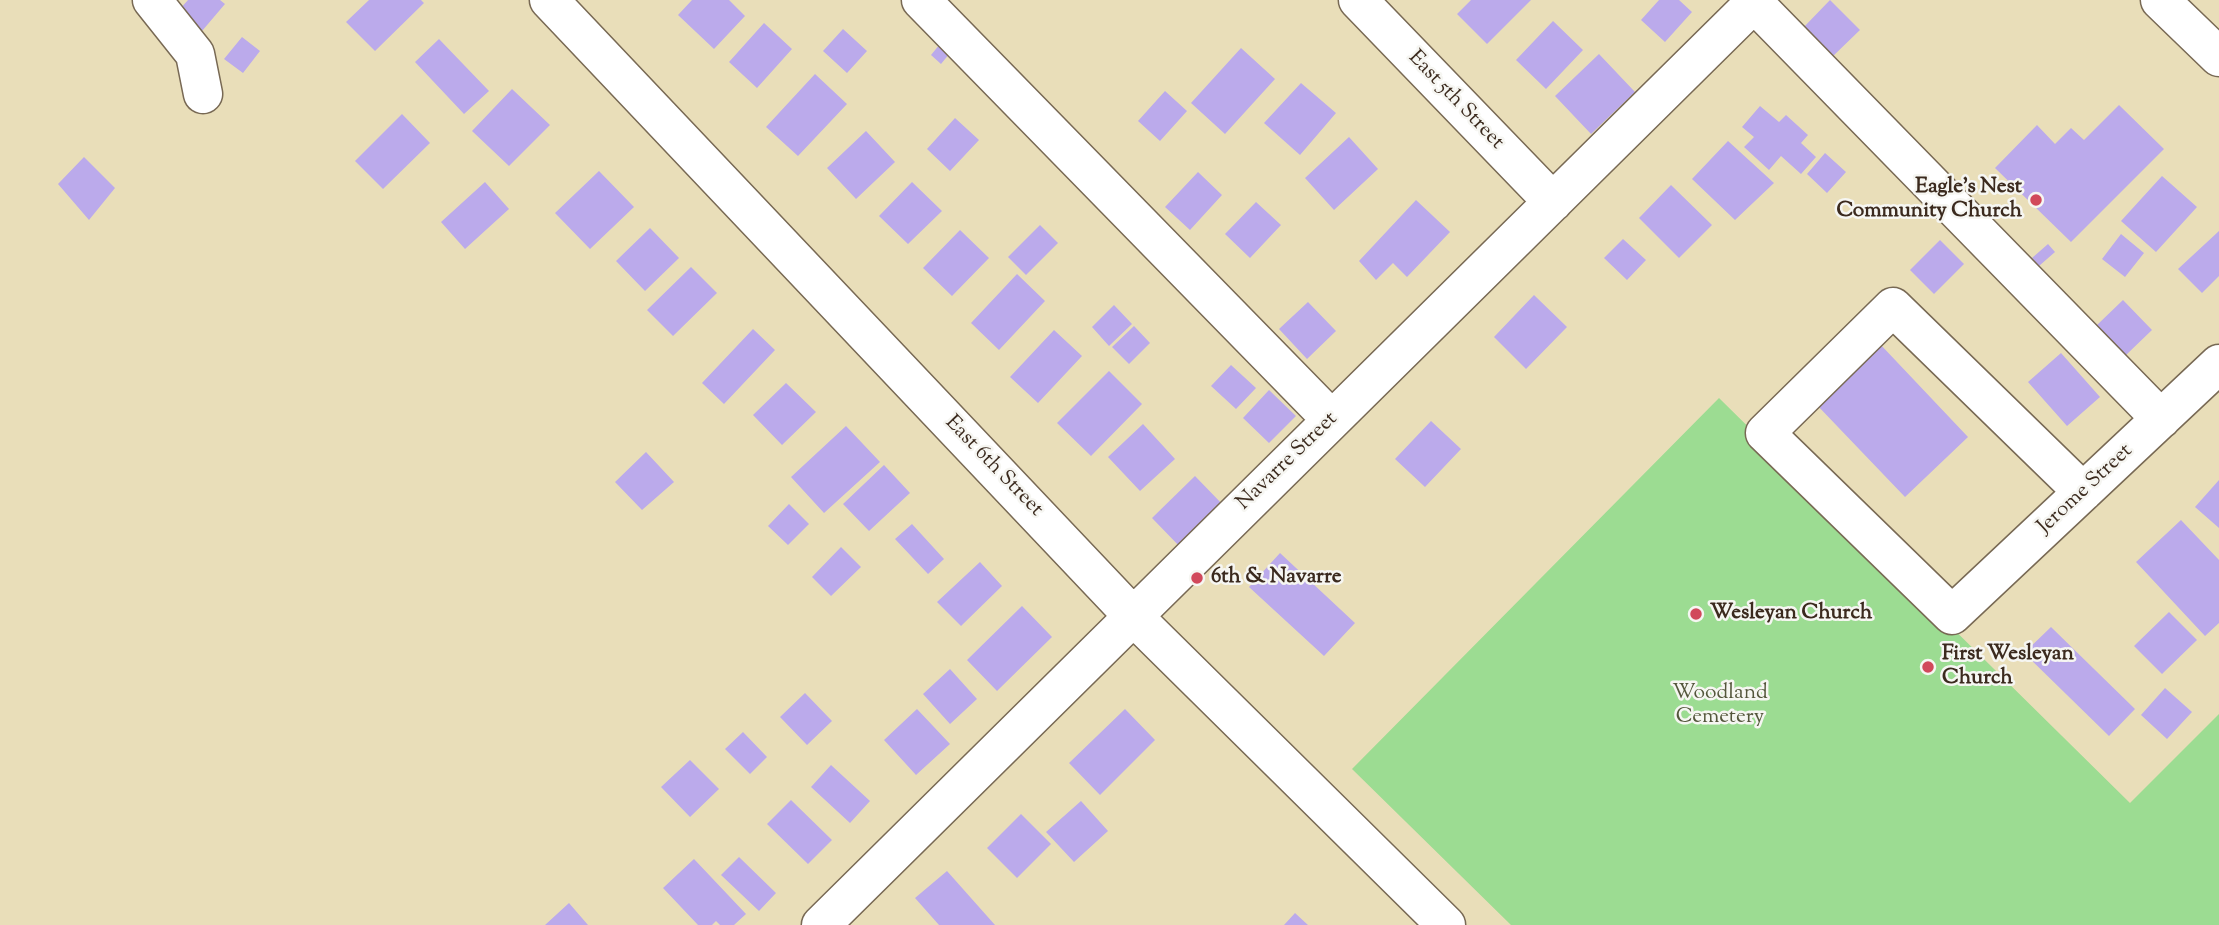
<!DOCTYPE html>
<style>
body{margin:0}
canvas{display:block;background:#e9deb9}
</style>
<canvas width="2219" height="925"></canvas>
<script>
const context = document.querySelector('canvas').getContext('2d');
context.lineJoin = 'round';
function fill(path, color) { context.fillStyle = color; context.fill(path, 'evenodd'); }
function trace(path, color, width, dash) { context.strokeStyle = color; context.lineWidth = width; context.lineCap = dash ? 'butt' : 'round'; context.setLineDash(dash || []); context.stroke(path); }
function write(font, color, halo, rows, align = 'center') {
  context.font = font + ' "Sorts Mill Goudy",serif'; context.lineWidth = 5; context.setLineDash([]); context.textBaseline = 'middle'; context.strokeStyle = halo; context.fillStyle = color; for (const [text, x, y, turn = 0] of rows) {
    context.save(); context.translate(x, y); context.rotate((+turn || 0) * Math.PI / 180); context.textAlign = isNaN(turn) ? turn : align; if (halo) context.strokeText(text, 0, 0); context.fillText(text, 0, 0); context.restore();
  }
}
const green = new Path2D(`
 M1719 398 2130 803 2219 714V925H1511L1352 769Z`);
const building = new Path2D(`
 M188 0H220L225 4 202 31 179 10Z
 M369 0H421L424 3 375 51 346 22Z
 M692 0H729L745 16 714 49 678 15Z
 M1471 0H1531L1487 44 1457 14Z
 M1659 0H1679L1692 12 1665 42 1641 20Z
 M1830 0 1860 30 1831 58 1802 29Z
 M1553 21 1583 50 1546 89 1516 60Z
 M764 23 792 49 757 88 729 62Z
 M843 29 867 51 847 73 823 51Z
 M242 37 260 51 243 73 224 59Z
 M439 39 489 91 464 114 415 62Z
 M940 44 950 53 941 64 931 55Z
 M1241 48 1275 79 1225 134 1191 103Z
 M1599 54 1635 92 1591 134 1555 96Z
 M815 74 847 104 798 156 766 127Z
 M1301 83 1336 113 1300 155 1264 123Z
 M512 89 550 125 509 166 472 131Z
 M1165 91 1187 111 1160 141 1138 121Z
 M2119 105 2164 149 2071 242 1995 168 2037 125 2055 144 2071 128 2084 140Z
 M1760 106 1779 122 1786 115 1808 135 1801 143 1816 157 1801 174 1781 156 1769 170 1744 147 1754 137 1742 127Z
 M402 114 430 143 383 189 355 161Z
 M955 118 979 140 950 171 927 149Z
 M866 131 895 162 856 199 827 168Z
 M1349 137 1378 169 1334 210 1305 178Z
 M1728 141 1774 183 1735 220 1692 179Z
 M1825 153 1846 172 1827 193 1807 174Z
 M84 157 115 188 89 220 58 184Z
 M599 171 634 207 590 249 555 213Z
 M1198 172 1222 195 1190 230 1165 207Z
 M2162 176 2197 207 2156 252 2121 221Z
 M485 182 509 209 465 249 441 222Z
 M912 182 942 211 908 244 879 216Z
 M1671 185 1712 225 1679 258 1639 218Z
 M1416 200 1450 232 1407 277 1393 263 1376 280 1359 261Z
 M1256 202 1281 225 1250 258 1225 234Z
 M1040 225 1058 243 1026 275 1008 257Z
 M650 228 679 258 645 291 616 261Z
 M960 230 989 258 952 296 923 268Z
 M2219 231V276L2202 293 2178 269Z
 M2121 234 2144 253 2125 277 2102 259Z
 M1623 239 1646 260 1627 280 1604 258Z
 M1940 240 1964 264 1934 294 1910 270Z
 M2048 244 2055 252 2039 266 2032 258Z
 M691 267 717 293 673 336 647 310Z
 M1017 274 1045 301 999 350 971 323Z
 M1534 295 1567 327 1526 369 1494 337Z
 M2123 300 2152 330 2126 355 2097 325Z
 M1308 302 1336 331 1307 359 1279 329Z
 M1114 305 1132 324 1109 346 1092 327Z
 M1134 326 1150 343 1129 364 1112 347Z
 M753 329 775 350 724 404 702 383Z
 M1054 330 1082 356 1038 403 1010 377Z
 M1879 343 1968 437 1905 497 1815 403Z
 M2061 353 2100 397 2067 426 2028 382Z
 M1231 365 1256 388 1236 409 1211 386Z
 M1109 371 1142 404 1091 456 1057 423Z
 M786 383 816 412 782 445 753 415Z
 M1269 390 1296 416 1269 443 1243 418Z
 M1431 421 1461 449 1425 487 1395 459Z
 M1143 424 1175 459 1140 491 1108 457Z
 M846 426 880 462 824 513 791 477Z
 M646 452 674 482 642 510 615 482Z
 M884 465 910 493 869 531 843 504Z
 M1195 476 1225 507 1182 549 1152 518Z
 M2219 480V528L2195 507Z
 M789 504 809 524 788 545 768 526Z
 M2181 520 2219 560V623L2205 636 2136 562Z
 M912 524 944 559 928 574 895 539Z
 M841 547 861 567 831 596 812 577Z
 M1280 553 1355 623 1324 656 1249 587Z
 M980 562 1002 586 961 626 937 602Z
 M1022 606 1052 637 997 691 967 660Z
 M2169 612 2197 640 2162 674 2134 646Z
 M2051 627 2135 709 2109 736 2024 653Z
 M950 669 977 699 950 724 923 694Z
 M2165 688 2192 712 2167 739 2141 715Z
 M805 693 832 721 807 745 780 717Z
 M917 709 950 744 916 775 884 740Z
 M1125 709 1155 740 1100 795 1069 763Z
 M743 732 767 757 750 774 725 749Z
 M690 760 719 789 690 817 661 787Z
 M831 765 870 801 850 823 811 787Z
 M791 800 832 840 808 864 767 824Z
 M1081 801 1108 831 1074 862 1046 832Z
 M1021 814 1051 844 1017 878 987 848Z
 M739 857 776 893 759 911 721 875Z
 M694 859 746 914 734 925H720L716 921 712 925H698L663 888Z
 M947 871 995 925H939L915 898Z
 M569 903 588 925H545Z
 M1295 913 1308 925H1284Z`);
const minor = new Path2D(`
 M152 0 195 54 203 94
 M549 0 1132 615 1446 925
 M921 0 1331 419
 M1358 0 1553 202
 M2160 0 2219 57
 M1754 3 2161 419
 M2083 492 1893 307 1765 433 1952 615 2219 364
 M821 925 1757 0`);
const markers = [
 [2036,200,7,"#d1495b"],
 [1197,578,7,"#d1495b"],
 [1696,614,7,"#d1495b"],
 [1928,667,7,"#d1495b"]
];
const streetNames = [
 ["East 5th Street",1455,101,46],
 ["Navarre Street",1288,462,-44],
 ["East 6th Street",993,467,46],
 ["Jerome Street",2086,490,-43]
];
const poiNames = [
 ["Eagle's Nest",2022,188,"right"],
 ["Community Church",2022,212,"right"],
 ["6th & Navarre",1211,578],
 ["Wesleyan Church",1710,614],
 ["First Wesleyan",1942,655],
 ["Church",1942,679]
];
const parkNames = [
 ["Woodland",1720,694],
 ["Cemetery",1720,718]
];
fill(green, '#9cdc92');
fill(building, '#bbaaeb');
trace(minor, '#786954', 41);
trace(minor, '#fff', 38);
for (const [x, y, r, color] of markers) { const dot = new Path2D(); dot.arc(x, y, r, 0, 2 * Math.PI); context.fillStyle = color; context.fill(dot); trace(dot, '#f6f6f2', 2.5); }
write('21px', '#3b2a1e', '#f6f6f2', streetNames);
write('bold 21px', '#3b2a1e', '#f6f6f2', poiNames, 'left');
write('21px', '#53563b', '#f6f6f2', parkNames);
</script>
